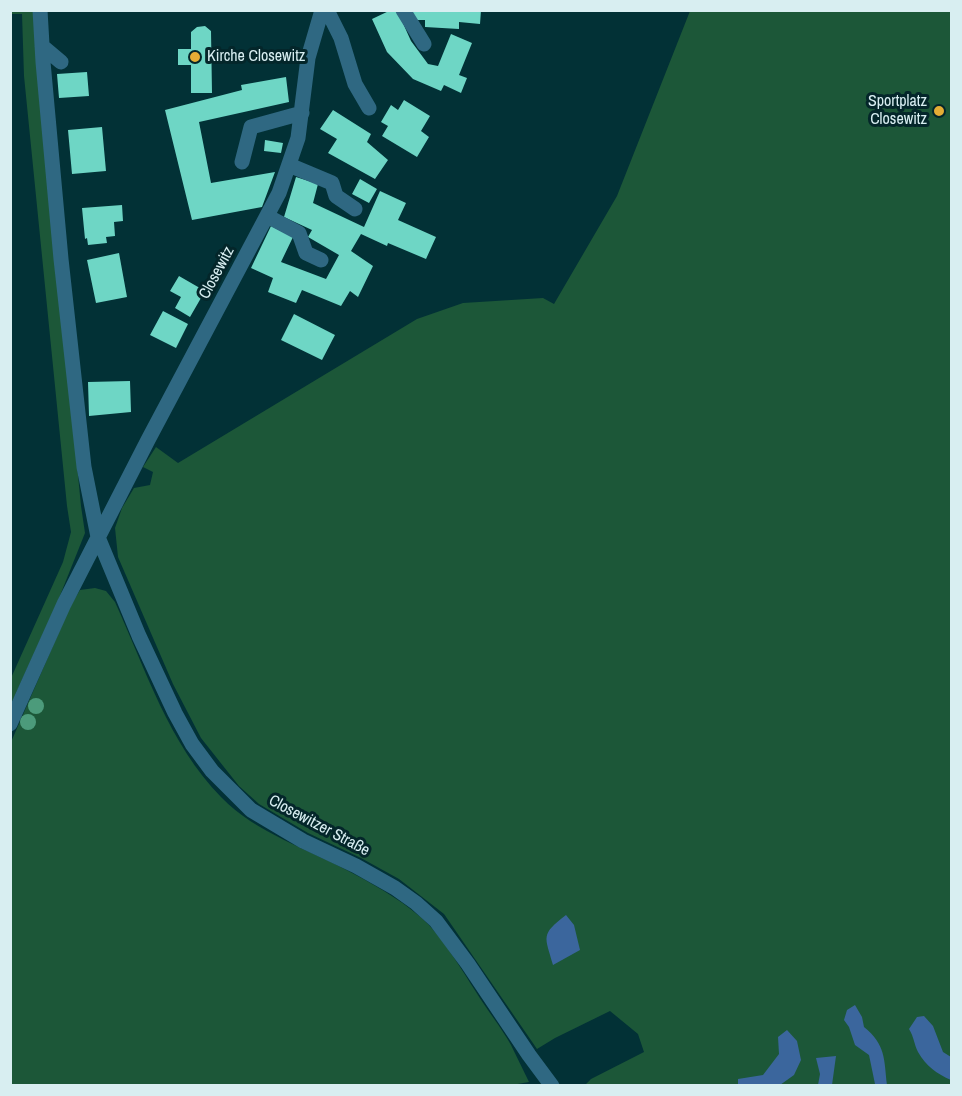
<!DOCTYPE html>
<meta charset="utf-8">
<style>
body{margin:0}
#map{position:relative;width:962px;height:1096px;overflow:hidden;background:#023136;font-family:"Archivo Narrow",sans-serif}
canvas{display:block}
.frame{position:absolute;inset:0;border:12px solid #d8eef1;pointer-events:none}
</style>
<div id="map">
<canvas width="962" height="1096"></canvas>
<div class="frame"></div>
</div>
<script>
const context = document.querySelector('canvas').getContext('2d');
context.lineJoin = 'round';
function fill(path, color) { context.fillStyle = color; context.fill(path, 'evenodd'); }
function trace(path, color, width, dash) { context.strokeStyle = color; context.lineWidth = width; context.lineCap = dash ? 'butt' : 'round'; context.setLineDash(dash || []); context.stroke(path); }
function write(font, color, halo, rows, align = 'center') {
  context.font = font + ' "Archivo Narrow",sans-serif'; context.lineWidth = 6; context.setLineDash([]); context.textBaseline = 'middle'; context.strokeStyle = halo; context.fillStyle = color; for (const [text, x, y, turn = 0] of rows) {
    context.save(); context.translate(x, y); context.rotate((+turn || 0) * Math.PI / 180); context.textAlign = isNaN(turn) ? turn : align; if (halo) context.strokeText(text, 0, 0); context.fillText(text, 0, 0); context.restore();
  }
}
const green = new Path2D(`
 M33 10 81 506 85 533 57 603 11 704V678L63 562 71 532 67 506 24 76 22 14H11V11Z
 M690 11H951V1085H585L591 1079 644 1052 638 1034 610 1011 555 1038 537 1049 444 914 399 879 361 858 308 833 259 804 239 786 201 738 173 684 118 557 115 528 122 508 134 488 150 485 153 472 143 467 156 447 178 463 417 319 463 303 543 298 554 304 617 196Z
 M95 588 106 591 115 602C145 668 169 744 221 797 257 834 309 849 354 874 380 888 408 904 429 925 447 945 462 970 476 992 487 1010 501 1027 511 1045 517 1057 523 1070 529 1082L506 1086H11V742L70 607 80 590Z`);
const water = new Path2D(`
 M566 915 574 925 580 950 553 965C545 936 540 935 566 915Z
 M855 1005 862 1017 864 1027C886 1045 884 1059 887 1085L875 1084 869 1055 855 1045 849 1027 844 1020 847 1010Z
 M924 1016 933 1026 943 1052 951 1057V1080C937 1074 926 1066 918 1052 914 1044 914 1037 909 1029L917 1017Z
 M787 1030 797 1041 801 1060 794 1075 780 1085H738V1079L763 1075 779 1054 778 1037Z
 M836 1056 832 1085H818L820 1074 816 1058Z`);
const building = new Path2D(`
 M391 10H397L411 41 428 64 438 66 451 34 472 43 459 75 467 78 461 93 444 85 441 91 413 79 387 52 372 19Z
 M413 10H481L480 24 459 22V29L425 27V20H412Z
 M205 26 211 31 212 93H191V65H178V49H191V32L197 27Z
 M87 72 89 96 59 98 57 74Z
 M286 77 289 102 199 122 211 183 275 172 262 207 192 220 165 110 242 90 241 85Z
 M404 100 430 116 421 131 429 137 417 157 382 136 388 126 381 122 391 105 398 110Z
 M333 110 371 134 367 142 388 160 375 179 328 153 337 139 320 129Z
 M102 127 106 171 72 174 68 130Z
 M265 140 283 143 281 153 264 151Z
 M296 177 318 184 313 203 364 227 380 191 406 203 398 220 436 237 426 259 388 243 387 246 361 234 351 251 373 266 358 297 350 291 341 306 302 290 296 303 268 292 273 278 251 268 271 226 293 237 281 262 326 279 339 255 308 237 312 230 284 217Z
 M360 179 377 189 369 203 352 194Z
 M122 205 123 221 114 222 115 236 106 237 107 243 88 245 87 238 85 239 82 208Z
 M119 253 127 297 96 303 87 260Z
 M179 276 205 291 190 317 175 308 181 297 170 291Z
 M163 311 188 324 176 348 150 335Z
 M294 314 335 335 322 360 281 340Z
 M130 381 131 412 89 416 88 382Z`);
const minor = new Path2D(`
 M40 10 43 62 61 259 84 467 98 537 139 636 175 713 192 744 212 771 251 810 303 841 356 866 395 888 416 903 436 921 468 964 529 1055 552 1086
 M327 10 341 38 355 84 369 108
 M403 10 424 44
 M42 46 61 62
 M242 162 251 127 302 113
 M289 165 332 183 336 196 355 209
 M267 216 299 233 306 253 321 260
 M10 724 64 604 148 440 279 193 298 138 308 58 322 10`);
const trees = [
 [36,706],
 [28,722]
];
const markers = [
 [195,57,6,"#e5ad35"],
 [939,111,6,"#e5ad35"]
];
const poiNames = [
 ["Kirche Closewitz",207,57],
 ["Sportplatz",927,102,"right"],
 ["Closewitz",927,120,"right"]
];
const streetNames = [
 ["Closewitz",217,273,-62],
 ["Closewitzer Straße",319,826,28]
];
fill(green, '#1c5738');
fill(water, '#3b669d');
fill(building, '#6ed6c5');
trace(minor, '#2f6882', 15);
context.fillStyle = '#4c9b7b';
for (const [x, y] of trees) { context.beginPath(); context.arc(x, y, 8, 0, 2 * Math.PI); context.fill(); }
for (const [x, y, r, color] of markers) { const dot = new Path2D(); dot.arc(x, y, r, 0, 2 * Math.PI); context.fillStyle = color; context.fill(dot); trace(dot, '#04262a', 2); }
write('16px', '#d8eef1', '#04262a', poiNames, 'left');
write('16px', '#d8eef1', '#04262a', streetNames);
</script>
